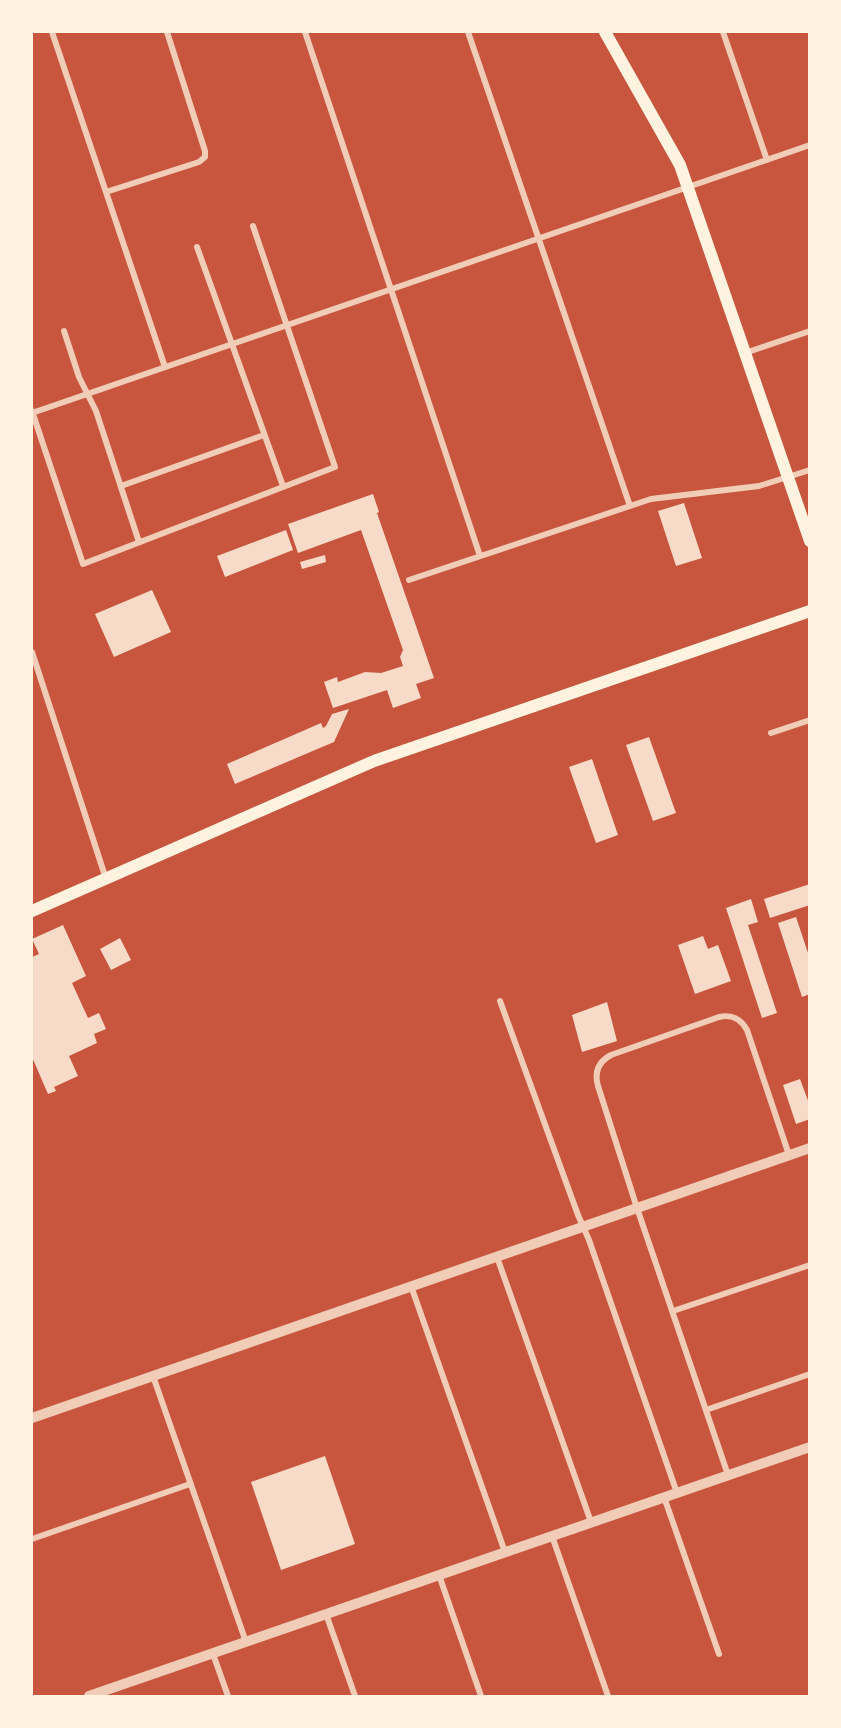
<!DOCTYPE html>
<style>
body{margin:0}
#map{position:relative;width:841px;height:1728px;overflow:hidden;background:#c8553d;font-family:"Roboto Condensed",sans-serif}
canvas{display:block}
.frame{position:absolute;inset:0;border:33px solid #fff3e0;pointer-events:none}
</style>
<div id="map">
<canvas width="841" height="1728"></canvas>
<div class="frame"></div>
</div>
<script>
const context = document.querySelector('canvas').getContext('2d');
context.lineJoin = 'round';
function fill(path, color) { context.fillStyle = color; context.fill(path, 'evenodd'); }
function trace(path, color, width, dash) { context.strokeStyle = color; context.lineWidth = width; context.lineCap = dash ? 'butt' : 'round'; context.setLineDash(dash || []); context.stroke(path); }
const building = new Path2D(`
 M373 494 379 512 377 513 434 678 416 684 421 698 393 708 387 690 333 708 324 682 337 677 338 682 365 672 381 673 403 666 400 657 403 650 361 530 298 553 288 524Z
 M684 503 702 558 676 566 658 511Z
 M286 530 293 550 225 577 217 556Z
 M325 555 326 562 302 569 300 562Z
 M152 590 171 632 114 657 95 614Z
 M349 709 334 742 235 784 227 764 321 723 323 728 326 726 332 714Z
 M649 737 676 813 653 821 626 745Z
 M592 759 618 835 596 843 569 767Z
 M810 884V905L770 918 764 899Z
 M751 899 758 922 748 925 777 1013 762 1018 726 908Z
 M796 917 810 959V994L802 997 778 923Z
 M63 925 86 976 72 983 88 1018 99 1013 106 1029 94 1034 97 1043 69 1056 78 1076 54 1087 56 1091 48 1094 32 1057V957L39 954 32 939Z
 M703 936 708 949 718 945 731 981 695 994 678 945Z
 M120 938 131 960 111 970 100 949Z
 M607 1002 617 1041 582 1052 572 1015Z
 M800 1079 810 1106V1119L796 1124 783 1085Z
 M325 1456 355 1544 281 1570 251 1482Z`);
const minor = new Path2D(`
 M52 32 165 367
 M305 32 480 556
 M468 32 630 506
 M723 32 767 160
 M106 192 199 162 205 157V151L167 32
 M197 247 283 486
 M64 331 79 377 96 411 139 542
 M745 353 810 331
 M32 411 83 564 335 467 253 226
 M32 413 810 145
 M121 486 264 435
 M409 580 651 499 759 486 810 470
 M32 652 106 879
 M771 733 810 720
 M500 1001 578 1215 589 1240 677 1493
 M497 1257 591 1522
 M411 1286 505 1552
 M673 1311 810 1265
 M153 1376 246 1642
 M706 1410 810 1374
 M728 1475 637 1208 598 1086C594 1072 598 1062 611 1055L719 1017C731 1014 741 1019 747 1030L789 1155
 M664 1497 719 1654
 M552 1536 608 1696
 M32 1539 190 1484
 M439 1575 481 1696
 M326 1614 355 1696
 M213 1654 228 1696`);
const tertiary = new Path2D(`
 M32 1418 810 1148
 M89 1696 810 1447`);
const secondary = new Path2D(`
 M605 32 680 165 810 541
 M32 911 374 761 810 611`);
fill(building, '#f7dbc8');
trace(minor, '#f1ccb7', 6);
trace(tertiary, '#f1ccb7', 10);
trace(secondary, '#fff3e0', 12);
</script>
